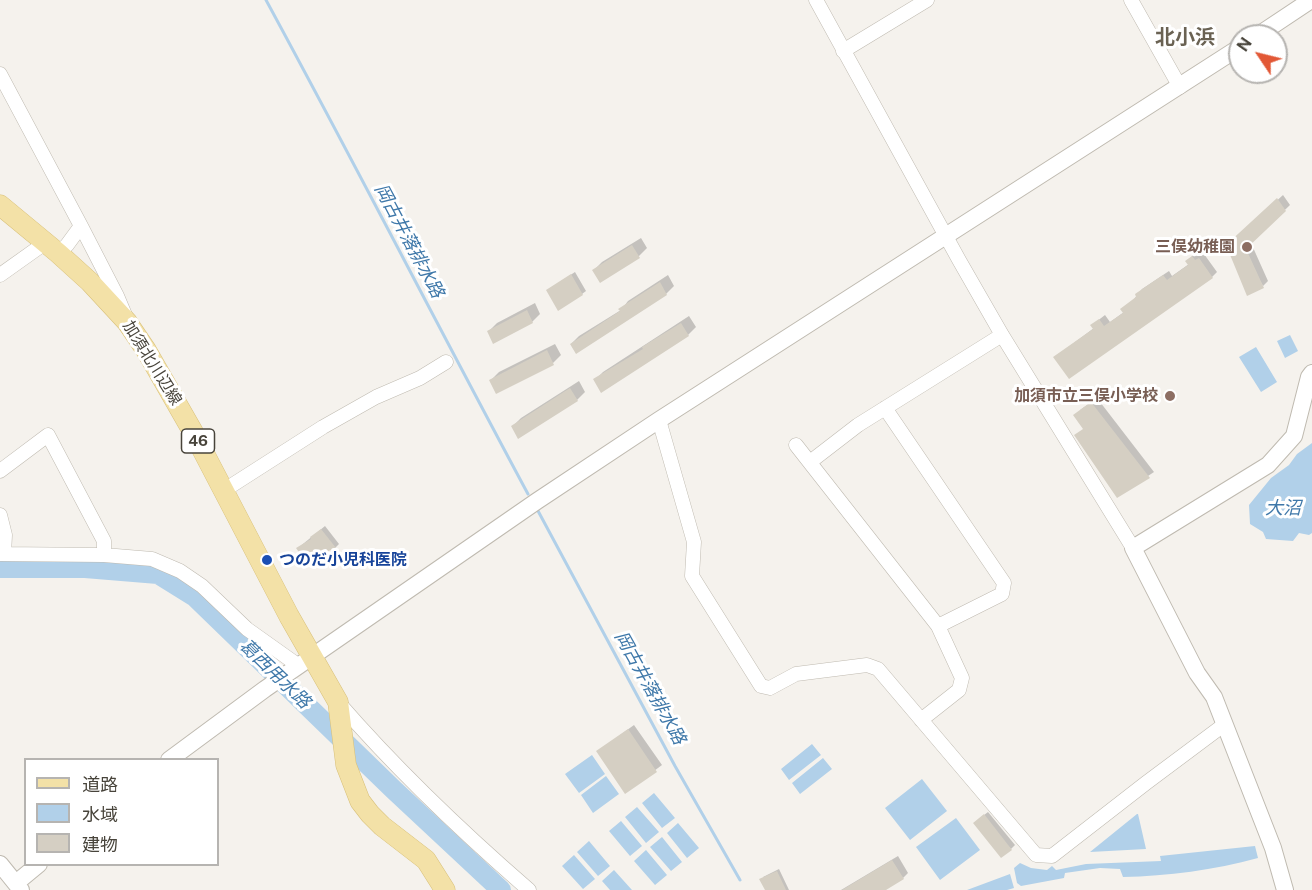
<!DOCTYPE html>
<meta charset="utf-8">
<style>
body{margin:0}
#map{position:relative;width:1312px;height:890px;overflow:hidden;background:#f5f2ed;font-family:"Public Sans","Noto Sans JP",sans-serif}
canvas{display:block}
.legend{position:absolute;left:24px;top:758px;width:195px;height:108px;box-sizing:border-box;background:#fff;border:2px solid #b6b4b1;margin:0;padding:8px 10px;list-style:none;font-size:18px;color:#48443b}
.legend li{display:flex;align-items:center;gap:12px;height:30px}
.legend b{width:30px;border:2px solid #b6b4b1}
.north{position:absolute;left:1228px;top:24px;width:60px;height:60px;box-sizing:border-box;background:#fff;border:2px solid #b6b4b1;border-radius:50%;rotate:305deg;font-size:16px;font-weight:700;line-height:24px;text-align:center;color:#48443b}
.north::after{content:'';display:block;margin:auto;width:21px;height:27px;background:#e25836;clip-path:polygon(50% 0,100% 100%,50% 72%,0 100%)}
</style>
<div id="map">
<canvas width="1312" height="890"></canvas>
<ul class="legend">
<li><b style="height:8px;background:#f3e1a7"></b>道路</li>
<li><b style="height:16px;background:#b1d0e9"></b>水域</li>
<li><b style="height:16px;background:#d5cfc3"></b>建物</li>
</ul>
<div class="north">N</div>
</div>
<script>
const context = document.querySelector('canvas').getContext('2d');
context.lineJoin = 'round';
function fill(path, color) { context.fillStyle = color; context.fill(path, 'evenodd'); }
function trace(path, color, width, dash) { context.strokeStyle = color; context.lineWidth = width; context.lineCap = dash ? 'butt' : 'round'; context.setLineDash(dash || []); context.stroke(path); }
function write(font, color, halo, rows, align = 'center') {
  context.font = font + ' "Public Sans","Noto Sans JP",sans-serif'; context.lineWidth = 6; context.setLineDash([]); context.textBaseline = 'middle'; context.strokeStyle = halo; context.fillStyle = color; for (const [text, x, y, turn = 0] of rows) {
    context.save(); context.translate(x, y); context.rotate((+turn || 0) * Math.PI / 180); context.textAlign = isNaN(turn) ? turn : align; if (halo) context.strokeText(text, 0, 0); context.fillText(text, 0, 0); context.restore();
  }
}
const water = new Path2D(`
 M1290 335 1298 351 1285 358 1277 341Z
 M1256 347 1277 382 1261 392 1239 357Z
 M1312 443V533L1309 535 1299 533 1293 541 1266 539 1263 532 1250 524 1249 505 1271 478 1289 465 1297 454Z
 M812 744 821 755 789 780 781 769Z
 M592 755 605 774 579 793 565 774Z
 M823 758 832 769 800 794 792 783Z
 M606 776 619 794 593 813 581 795Z
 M922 779 947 811 910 840 885 808Z
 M654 793 675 818 662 828 642 803Z
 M637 807 659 832 646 843 625 817Z
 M1138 814 1146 849 1090 852 1137 814Z
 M956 818 980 850 940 880 916 847Z
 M621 821 642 846 630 856 609 831Z
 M678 823 699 848 687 858 667 833Z
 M662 837 682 862 671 871 650 847Z
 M589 841 610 866 598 876 577 852Z
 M1255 846 1258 858C1214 870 1168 876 1123 877L1120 869 1100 868 1065 873 1064 878 1021 886 1017 883 1014 868 1020 863 1031 868 1047 870 1052 866 1056 870 1086 864 1161 861 1160 856Z
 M646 850 667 875 655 885 634 861Z
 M574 855 595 879 583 889 562 866Z
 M614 870 632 890H610L602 881Z
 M1010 874 1014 888 1007 890H967Z`);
const shadow = new Path2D(`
 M1283 195 1290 205 1251 243 1268 281 1263 286 1234 240Z
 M641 238 647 248 639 256 600 280 594 270 602 262Z
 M1198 252 1201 256 1204 254 1217 272 1212 277 1055 357 1094 328 1092 325 1105 315 1110 322 1124 312 1142 289 1169 271 1172 276 1189 264 1192 256Z
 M575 272 586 291 582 294 552 287Z
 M668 275 674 286 666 294 571 344 579 336 621 310 628 301Z
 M535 303 540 314 532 322 489 331 497 323Z
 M689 316 696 327 688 335 595 380 603 372Z
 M555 344 561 355 553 363 491 380 499 372Z
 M579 381 585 392 577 400 519 436 513 426 521 418Z
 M1097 398 1154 472 1118 496 1084 428 1080 410Z
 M325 526 339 544 336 547 327 550V547L298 548Z
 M634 725 662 765 626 792 598 751Z
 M988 812 1015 845 1011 849 979 819Z
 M898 856 908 873 903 878 883 890H841Z
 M779 869 789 890H767L763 877Z`);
const stream = new Path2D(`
 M266 0C355 164 440 330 528 494
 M537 509 675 766 740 880`);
const river = new Path2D(`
 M0 568H85L158 574 195 597 394 790 501 890`);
const building = new Path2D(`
 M1277 198 1286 211 1246 249 1264 288 1247 296 1226 245Z
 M632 245 640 258 600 283 592 270Z
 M1192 256 1195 260 1199 258 1213 278 1069 379 1053 357 1093 329 1090 325 1099 319 1104 326 1123 313 1120 309 1136 297 1135 294 1163 275 1167 280 1188 265 1185 261Z
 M571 274 583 295 558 311 546 290Z
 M660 282 667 295 576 354 570 344 620 311 618 309Z
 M527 310 533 323 493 344 487 331Z
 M681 323 689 336 601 393 593 379 643 349 642 347Z
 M547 350 554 365 496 394 489 380Z
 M570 388 578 401 518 439 511 426Z
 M1091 402 1150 478 1117 498 1074 435 1083 429 1073 415Z
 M321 529 336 548 326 552V549L305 561 296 548 311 539 310 537Z
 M628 729 657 772 625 794 596 751Z
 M984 814 1012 850 1001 858 973 823Z
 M892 860 904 879 886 890H842Z
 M777 871 786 890H765L759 879Z`);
const minor = new Path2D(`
 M816 0 959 260 1002 335 1133 548
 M1131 0 1180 87
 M843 51 927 0
 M0 74 81 226 117 296 125 315
 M58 253 67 245 81 226
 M0 275 45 243
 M885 408 1004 583 1002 594 938 626
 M659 420 694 542 692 576 761 686 770 688 796 674 867 665 878 669 1036 855 1052 856 1146 783 1225 724
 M796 445 938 626 962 678 959 690 921 720
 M810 462 858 425 1002 335
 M0 471 48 435 104 541V555
 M223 491 323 427 376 397 420 378 446 362
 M0 515 5 535 4 554
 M0 554 104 555 152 559 180 571 202 586 247 629 299 666
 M338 702C397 770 461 831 529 890`);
const tertiary = new Path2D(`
 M1257 36 1311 0
 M169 760 265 689 537 501 659 420 1240 47
 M0 864 21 890
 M16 883 39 864
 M1285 890 1273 848 1214 697 1197 673 1133 548 1268 465 1294 436 1309 377 1312 373`);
const primary = new Path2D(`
 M0 205 58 253 90 282 127 322 146 350 193 432 289 616 338 702 346 765 360 801 370 814 382 826 426 860 445 890`);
const markers = [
 [1247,247,6,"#8d6e63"],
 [1170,396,6,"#8d6e63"],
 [267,560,6,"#1a4fb4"]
];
const shields = [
 [198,441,33]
];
const shieldNames = [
 ["46",198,441]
];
const educationNames = [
 ["三俣幼稚園",1235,247],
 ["加須市立三俣小学校",1158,396]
];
const streetNames = [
 ["加須北川辺線",152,363,58]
];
const transitNames = [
 ["つのだ小児科医院",279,560]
];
const waterNames = [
 ["岡古井落排水路",409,241,62],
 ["大沼",1283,508],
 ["葛西用水路",275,674,44],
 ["岡古井落排水路",650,688,61]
];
const quarterNames = [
 ["北小浜",1185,38]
];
fill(water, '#b1d0e9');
fill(shadow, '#0003');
trace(stream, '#b1d0e9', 3);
trace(river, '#b1d0e9', 20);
fill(building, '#d5cfc3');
trace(minor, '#bfbab0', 15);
trace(tertiary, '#bfbab0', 18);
trace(primary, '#d7bf78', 21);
trace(minor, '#fff', 14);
trace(tertiary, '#fff', 16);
trace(primary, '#f3e1a7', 20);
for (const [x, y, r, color] of markers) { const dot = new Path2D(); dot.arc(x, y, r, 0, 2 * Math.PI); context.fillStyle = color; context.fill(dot); trace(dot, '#fff', 2); }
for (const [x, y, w] of shields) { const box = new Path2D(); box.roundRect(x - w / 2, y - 12, w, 24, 4.5); context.fillStyle = '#fff'; context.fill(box); trace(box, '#48443b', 1.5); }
write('bold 15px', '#48443b', null, shieldNames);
write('bold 16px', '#785e54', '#fff', educationNames, 'right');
write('16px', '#48443b', '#fff', streetNames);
write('bold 16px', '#164399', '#fff', transitNames, 'left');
write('italic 18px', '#3f78a9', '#fff', waterNames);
write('bold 20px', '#6a6253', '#fff', quarterNames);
</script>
